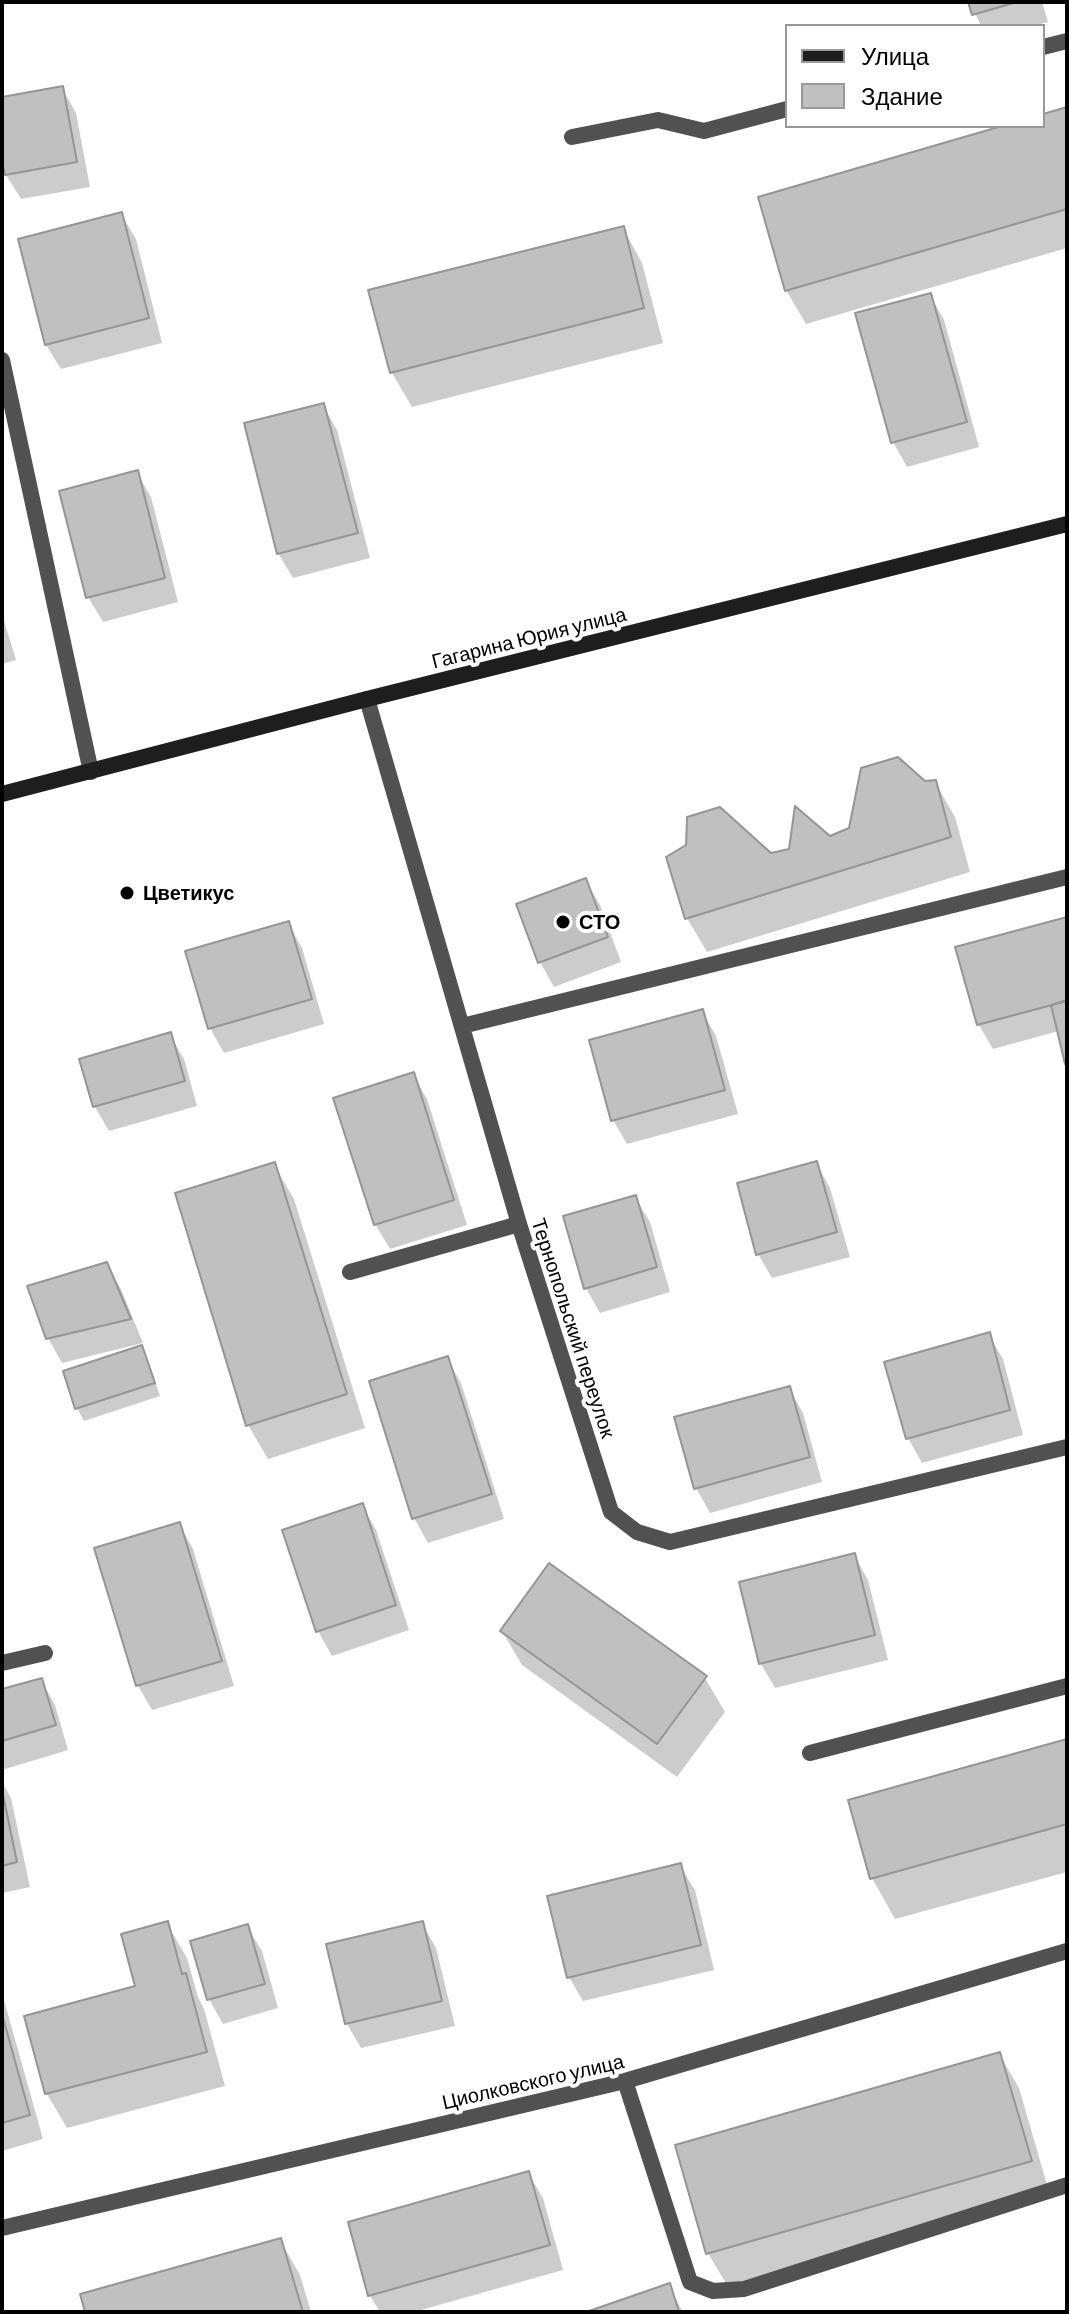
<!DOCTYPE html>
<meta charset="utf-8">
<style>
body{margin:0}
#map{position:relative;width:1069px;height:2314px;overflow:hidden;background:#fff;font-family:Barlow,sans-serif}
canvas{display:block}
.frame{position:absolute;inset:0;border:4px solid #000;pointer-events:none}
.legend{position:absolute;left:785px;top:24px;width:260px;height:104px;box-sizing:border-box;background:#fff;border:2px solid #999;margin:0;padding:10px 14px;list-style:none;font-size:24px;color:#000}
.legend li{display:flex;align-items:center;gap:16px;height:40px}
.legend b{width:40px;border:2px solid #999}
</style>
<div id="map">
<canvas width="1069" height="2314"></canvas>
<div class="frame"></div>
<ul class="legend">
<li><b style="height:10px;background:#1e1e1e"></b>Улица</li>
<li><b style="height:22px;background:#c0c0c0"></b>Здание</li>
</ul>
</div>
<script>
const context = document.querySelector('canvas').getContext('2d');
context.lineJoin = 'round';
function fill(path, color) { context.fillStyle = color; context.fill(path, 'evenodd'); }
function trace(path, color, width, dash) { context.strokeStyle = color; context.lineWidth = width; context.lineCap = dash ? 'butt' : 'round'; context.setLineDash(dash || []); context.stroke(path); }
function write(font, color, halo, rows, align = 'center') {
  context.font = font + ' Barlow,sans-serif'; context.lineWidth = 8; context.setLineDash([]); context.textBaseline = 'middle'; context.strokeStyle = halo; context.fillStyle = color; for (const [text, x, y, turn = 0] of rows) {
    context.save(); context.translate(x, y); context.rotate((+turn || 0) * Math.PI / 180); context.textAlign = isNaN(turn) ? turn : align; if (halo) context.strokeText(text, 0, 0); context.fillText(text, 0, 0); context.restore();
  }
}
const shadow = new Path2D(`
 M970 2H1042L1048 22 1032 26H981Z
 M62 88 76 113 90 187 21 199 6 175 2 150V99Z
 M1067 109V248L806 324 786 290 1010 126H1043V116Z
 M121 214 136 239 162 343 61 369 46 345Z
 M623 228 642 263 663 343 412 407 392 373Z
 M930 295 944 320 979 447 907 467 893 442Z
 M323 405 337 430 370 558 293 578 278 553Z
 M137 473 151 497 178 602 103 622 88 597 62 492Z
 M2 614 16 660 2 664Z
 M935 782 955 817 970 872 707 952 687 918 770 856 830 839 851 830 925 783Z
 M585 880 600 905 621 962 554 987 540 962Z
 M1067 919V1064L1059 1031 993 1049 979 1025 958 949Z
 M288 923 302 948 324 1024 224 1053 210 1028Z
 M702 1011 716 1036 738 1114 627 1144 613 1120Z
 M170 1035 184 1059 197 1106 109 1131 95 1107 82 1060Z
 M413 1074 427 1099 467 1225 390 1249 375 1224Z
 M816 1163 830 1188 850 1257 772 1278 758 1254Z
 M274 1165 294 1199 365 1428 268 1459 248 1425Z
 M635 1197 650 1222 670 1292 600 1313 586 1288Z
 M106 1264 121 1289 143 1343 62 1363 48 1338Z
 M989 1335 1003 1359 1023 1435 922 1463 908 1438Z
 M141 1348 148 1360 160 1396 84 1421 77 1408Z
 M447 1358 461 1383 504 1519 428 1543 414 1518Z
 M789 1388 803 1413 822 1482 710 1513 696 1488Z
 M362 1506 376 1530 409 1630 332 1656 318 1631Z
 M179 1524 193 1549 234 1686 152 1710 138 1686 96 1549Z
 M854 1555 868 1580 888 1660 775 1688 761 1664 741 1583Z
 M502 1631 705 1678 725 1712 677 1777 522 1665Z
 M41 1680 55 1705 68 1750 2 1770V1691Z
 M1067 1741V1872L895 1919 872 1878Z
 M2 1782 11 1798 30 1887 2 1893Z
 M680 1866 695 1890 714 1970 583 2001 569 1977Z
 M422 1923 436 1948 455 2026 361 2048 347 2024Z
 M167 1924 187 1958 198 1997 204 2009 225 2086 67 2128 47 2094 27 2017 137 1988Z
 M247 1926 262 1951 278 2008 223 2024 209 1999 193 1942Z
 M2 1993 43 2139 2 2151Z
 M999 2054 1019 2088 1050 2195 728 2287 708 2253Z
 M528 2173 543 2198 563 2270 414 2312H380L370 2296 350 2223Z
 M280 2240 300 2275 311 2312H87Z
 M669 2286 683 2312H593Z`);
const building = new Path2D(`
 M968 2H1017L972 15Z
 M63 86 77 162 5 175 2 161V97Z
 M1067 107V209L785 291 758 197 1002 126H1043V114Z
 M122 212 149 318 45 345 18 239Z
 M624 226 644 308 390 373 368 290Z
 M931 293 967 422 891 443 855 313Z
 M324 403 358 533 277 554 244 423Z
 M138 470 165 578 86 598 59 491Z
 M898 757 925 781 936 780 951 837 685 919 666 857 686 845 687 817 720 807 771 853 789 849 795 806 830 836 849 828 861 768Z
 M586 878 608 937 538 963 516 904Z
 M1067 917V1001L977 1025 955 947Z
 M289 921 312 999 208 1029 185 951Z
 M1067 1000V1063L1065 1064 1051 1005Z
 M703 1009 725 1090 611 1121 589 1040Z
 M171 1032 185 1081 93 1107 79 1059Z
 M414 1072 454 1200 374 1225 333 1098Z
 M817 1161 837 1232 756 1255 737 1183Z
 M275 1162 347 1394 246 1426 175 1193Z
 M636 1195 657 1267 584 1289 563 1216Z
 M107 1262 131 1319 46 1339 27 1286Z
 M990 1332 1010 1410 906 1439 884 1362Z
 M142 1345 155 1383 75 1409 63 1371Z
 M448 1356 492 1494 412 1519 369 1381Z
 M790 1386 810 1457 694 1489 674 1417Z
 M363 1503 396 1605 316 1632 282 1530Z
 M180 1522 222 1661 136 1686 94 1548Z
 M855 1553 875 1635 759 1664 739 1582Z
 M549 1563 707 1676 657 1744 500 1631Z
 M42 1678 56 1725 2 1741V1689Z
 M1067 1739V1824L870 1879 848 1800Z
 M2 1790 17 1862 2 1866Z
 M681 1863 701 1945 567 1978 547 1896Z
 M168 1921 182 1974 186 1973 207 2052 45 2094 24 2016 135 1986 121 1934Z
 M423 1921 442 2001 345 2024 326 1944Z
 M248 1924 265 1984 207 2000 190 1941Z
 M2 2014 30 2115 2 2123Z
 M1000 2052 1032 2161 706 2254 675 2145Z
 M529 2171 550 2245 368 2296 348 2222Z
 M281 2238 303 2312H85L80 2294Z
 M670 2283 679 2312H586Z`);
const minor = new Path2D(`
 M1043 47 1067 41
 M572 137 658 120 704 131 787 109
 M2 360 91 772
 M367 699 519 1224 611 1512 637 1532 670 1542 1067 1447
 M462 1026 1067 877
 M350 1272 519 1224
 M2 1663 45 1653
 M810 1753 1067 1686
 M625 2081 690 2282 713 2291 744 2289 1067 2185
 M2 2228 625 2081 1067 1951`);
const secondary = new Path2D(`
 M2 794 367 699 1067 524`);
const markers = [
 [127,893,8,"#000"],
 [563,922,8,"#000"]
];
const streetNames = [
 ["Гагарина Юрия улица",529,638,-14],
 ["Тернопольский переулок",573,1328,72],
 ["Циолковского улица",533,2082,-13]
];
const poiNames = [
 ["Цветикус",143,893],
 ["СТО",579,922]
];
fill(shadow, '#0003');
fill(building, '#c0c0c0');
trace(building, '#959595', 2);
trace(minor, '#515151', 16);
trace(secondary, '#1e1e1e', 16);
for (const [x, y, r, color] of markers) { const dot = new Path2D(); dot.arc(x, y, r, 0, 2 * Math.PI); context.fillStyle = color; context.fill(dot); trace(dot, '#fff', 3); }
write('20px', '#000', '#fff', streetNames);
write('bold 20px', '#000', '#fff', poiNames, 'left');
</script>
